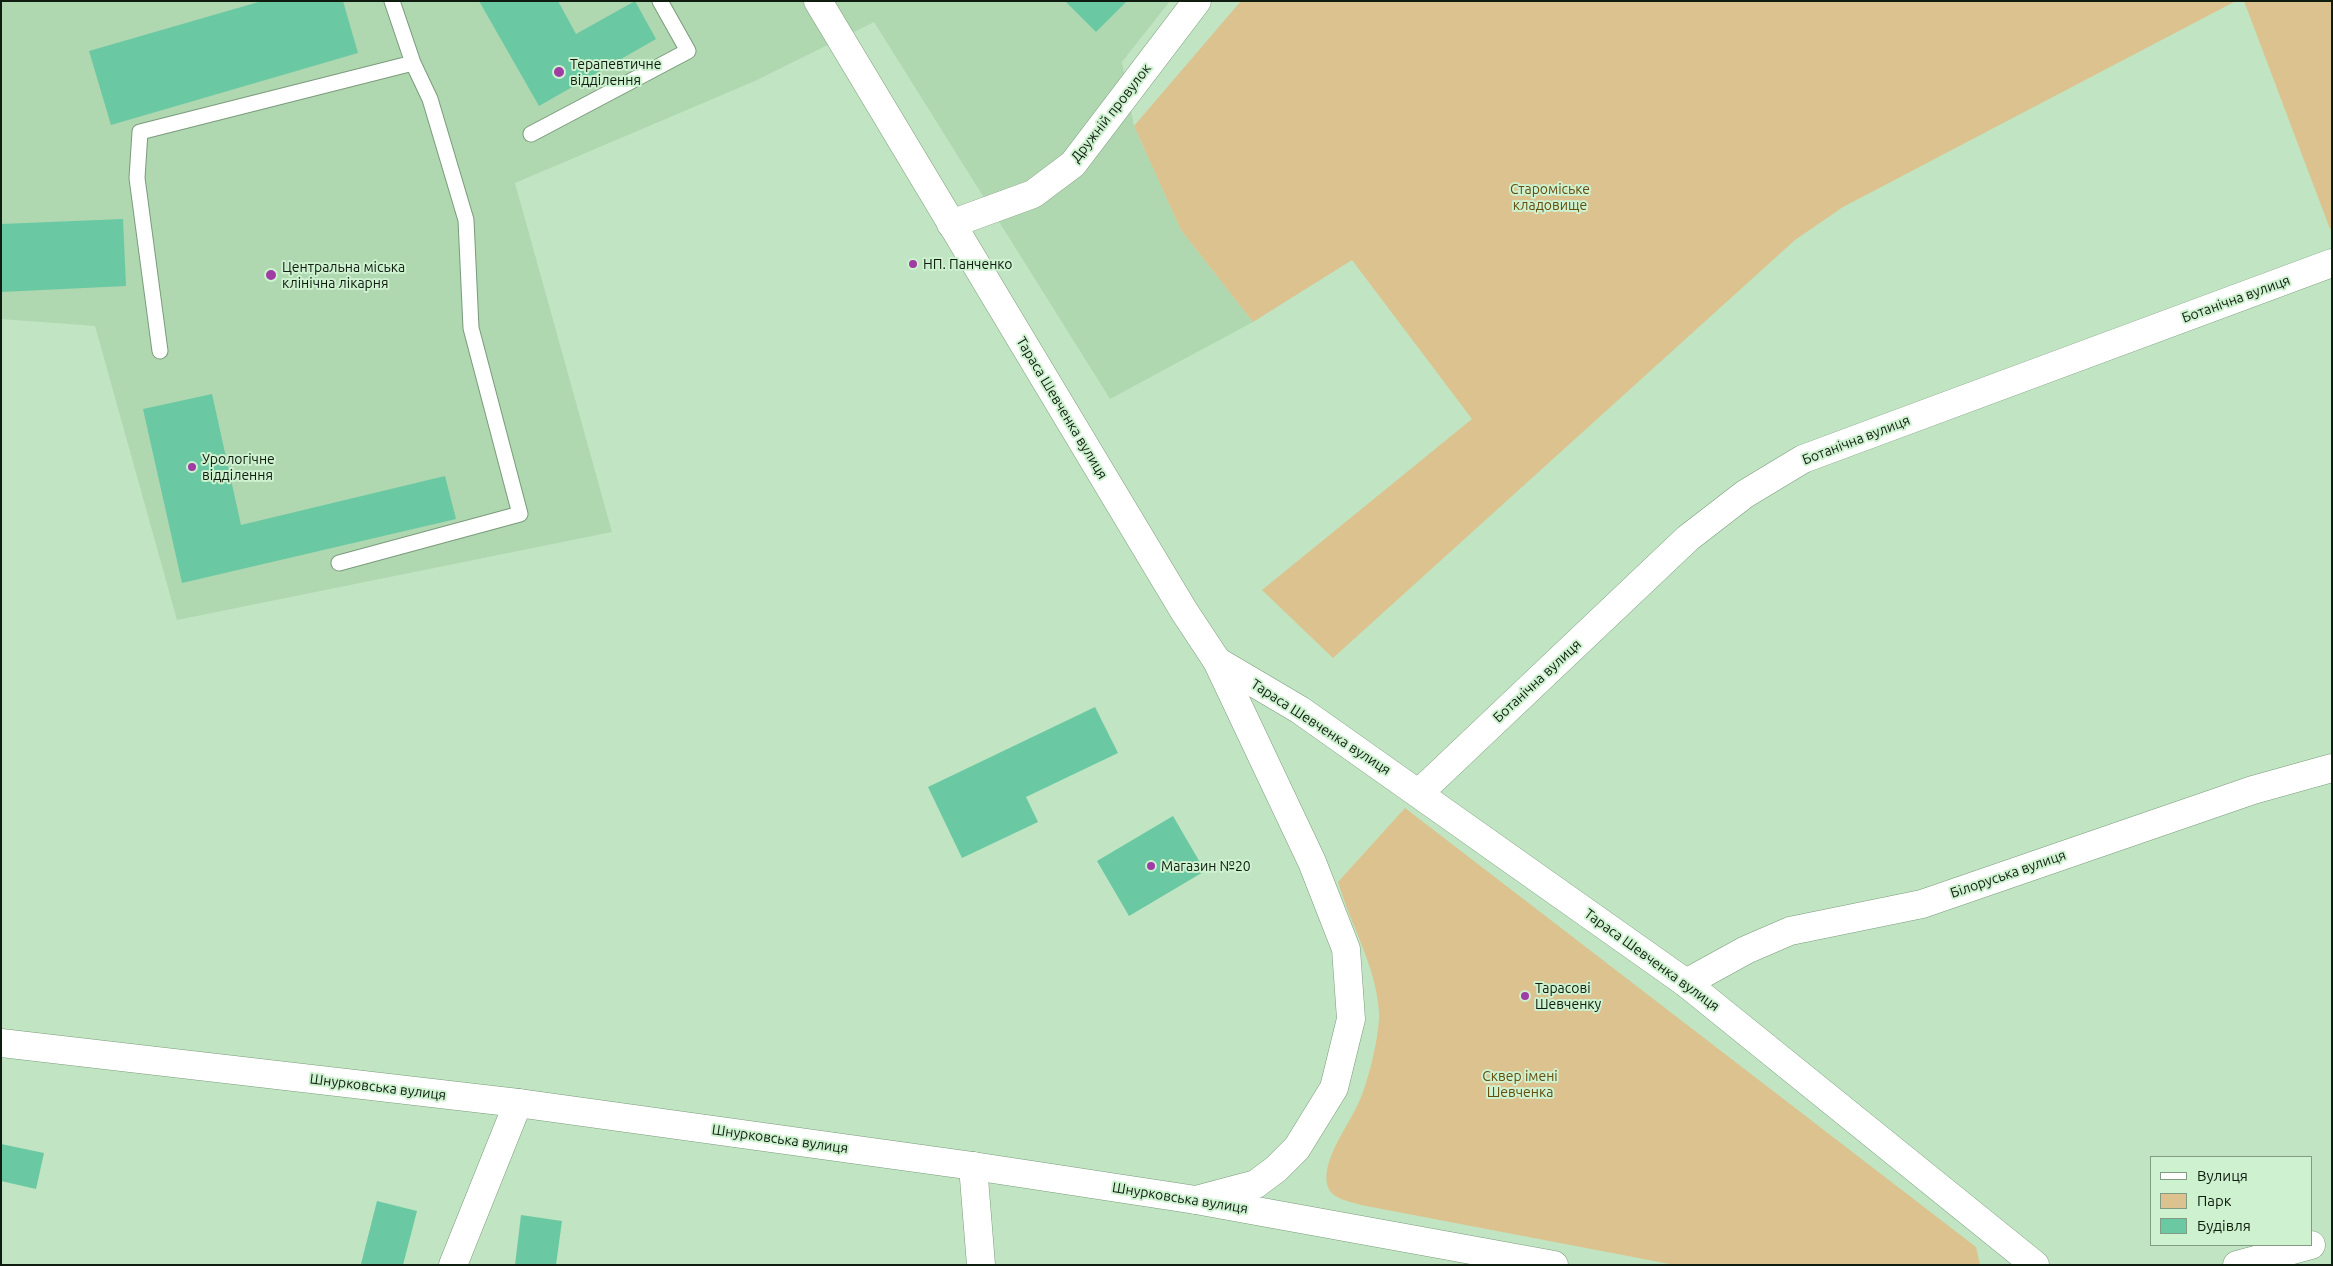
<!DOCTYPE html>
<meta charset="utf-8">
<style>
body{margin:0}
#map{position:relative;width:2333px;height:1266px;overflow:hidden;background:#c1e5c2;font-family:Ubuntu,sans-serif}
canvas{display:block}
.frame{position:absolute;inset:0;border:2px solid #0f1c10;pointer-events:none}
.legend{position:absolute;left:2150px;top:1156px;width:162px;height:90px;box-sizing:border-box;background:#cef2cf;border:1px solid #829c83;margin:0;padding:6px 9px;list-style:none;font-size:15px;color:#0f1c10}
.legend li{display:flex;align-items:center;gap:10px;height:25px}
.legend b{width:25px;border:1px solid #829c83}
</style>
<div id="map">
<canvas width="2333" height="1266"></canvas>
<div class="frame"></div>
<ul class="legend">
<li><b style="height:6px;background:#fff"></b>Вулиця</li>
<li><b style="height:14px;background:#dbc28f"></b>Парк</li>
<li><b style="height:14px;background:#6ac9a3"></b>Будівля</li>
</ul>
</div>
<script>
const context = document.querySelector('canvas').getContext('2d');
context.lineJoin = 'round';
function fill(path, color) { context.fillStyle = color; context.fill(path, 'evenodd'); }
function trace(path, color, width, dash) { context.strokeStyle = color; context.lineWidth = width; context.lineCap = dash ? 'butt' : 'round'; context.setLineDash(dash || []); context.stroke(path); }
function write(font, color, halo, rows, align = 'center') {
  context.font = font + ' Ubuntu,sans-serif'; context.lineWidth = 4; context.setLineDash([]); context.textBaseline = 'middle'; context.strokeStyle = halo; context.fillStyle = color; for (const [text, x, y, turn = 0] of rows) {
    context.save(); context.translate(x, y); context.rotate((+turn || 0) * Math.PI / 180); context.textAlign = isNaN(turn) ? turn : align; if (halo) context.strokeText(text, 0, 0); context.fillText(text, 0, 0); context.restore();
  }
}
const built = new Path2D(`
 M1 1H1170L1122 62 1134 126 1181 230 1253 322 1110 399 874 22 755 81 515 183 612 532 177 620 95 326 1 319Z`);
const green = new Path2D(`
 M1241 1H2236L1843 207 1795 240 1333 658 1262 590 1472 419 1352 260 1253 322 1181 230 1134 126Z
 M2244 1H2332V228L2330 229Z
 M1405 808 1976 1247 1980 1265H1675L1361 1205C1349 1201 1330 1199 1327 1184 1322 1160 1348 1126 1358 1104 1368 1084 1380 1034 1379 1012 1376 966 1351 926 1338 882Z`);
const building = new Path2D(`
 M262 1H343L358 53 111 125 89 51Z
 M479 1H558L576 34 635 1 656 39 539 106Z
 M1065 1H1127L1096 32Z
 M123 219 126 286 1 292V224Z
 M212 394 241 525 445 476 456 519 182 583 143 409Z
 M1095 707 1118 753 1026 797 1038 822 962 858 928 787Z
 M1173 816 1205 871 1129 916 1097 861Z
 M1 1144 44 1153 36 1189 1 1181Z
 M377 1201 417 1211 403 1265 361 1264Z
 M521 1215 562 1221 556 1265H515Z`);
const service = new Path2D(`
 M392 1 413 63
 M531 134 688 51 660 1
 M160 351 137 178 140 132 413 63 430 99 466 220 471 328 520 514 339 563`);
const minor = new Path2D(`
 M951 224 1033 194 1073 164 1197 1
 M1419 793 1688 538 1745 494 1803 459 2332 263
 M1686 983 1746 950 1790 931 1922 904 2253 790 2332 768
 M973 1166 981 1265
 M1196 1200 1256 1184 1276 1169 1297 1148 1334 1088 1351 1019 1346 949 1312 862 1217 661
 M453 1265 518 1103
 M2237 1265 2311 1245`);
const tertiary = new Path2D(`
 M818 1 1184 611 1217 661 1300 710 1686 983 2035 1265
 M1 1043 518 1103 973 1166 1196 1200 1554 1265`);
const markers = [
 [559,72,6,"#9f3da4"],
 [913,264,5,"#9f3da4"],
 [271,275,6,"#9f3da4"],
 [192,467,5,"#9f3da4"],
 [1151,866,5,"#9f3da4"],
 [1525,996,5,"#9f3da4"]
];
const poiNames = [
 ["Терапевтичне",570,64],
 ["відділення",570,80],
 ["НП. Панченко",923,264],
 ["Центральна міська",282,267],
 ["клінічна лікарня",282,283],
 ["Урологічне",202,459],
 ["відділення",202,475],
 ["Магазин №20",1161,866],
 ["Тарасові",1535,988],
 ["Шевченку",1535,1004]
];
const streetNames = [
 ["Дружній провулок",1111,113,-52],
 ["Ботанічна вулиця",2236,299,-20],
 ["Тараса Шевченка вулиця",1062,408,59],
 ["Ботанічна вулиця",1856,440,-21],
 ["Ботанічна вулиця",1537,681,-43],
 ["Тараса Шевченка вулиця",1321,727,33],
 ["Білоруська вулиця",2008,874,-19],
 ["Тараса Шевченка вулиця",1652,960,36],
 ["Шнурковська вулиця",378,1087,7],
 ["Шнурковська вулиця",780,1139,8],
 ["Шнурковська вулиця",1180,1198,9]
];
const parkNames = [
 ["Староміське",1550,189],
 ["кладовище",1550,205],
 ["Сквер імені",1520,1076],
 ["Шевченка",1520,1092]
];
fill(built, '#afd7b0');
fill(green, '#dbc28f');
fill(building, '#6ac9a3');
trace(service, '#7a9b7b', 17);
trace(minor, '#7a9b7b', 29);
trace(tertiary, '#7a9b7b', 29);
trace(service, '#fff', 15);
trace(minor, '#fff', 28);
trace(tertiary, '#fff', 28);
for (const [x, y, r, color] of markers) { const dot = new Path2D(); dot.arc(x, y, r, 0, 2 * Math.PI); context.fillStyle = color; context.fill(dot); trace(dot, '#cef2cf', 2); }
write('14px', '#0f1c10', '#cef2cf', poiNames, 'left');
write('14px', '#0f1c10', '#cef2cf', streetNames);
write('14px', '#654d0e', '#cef2cf', parkNames);
</script>
